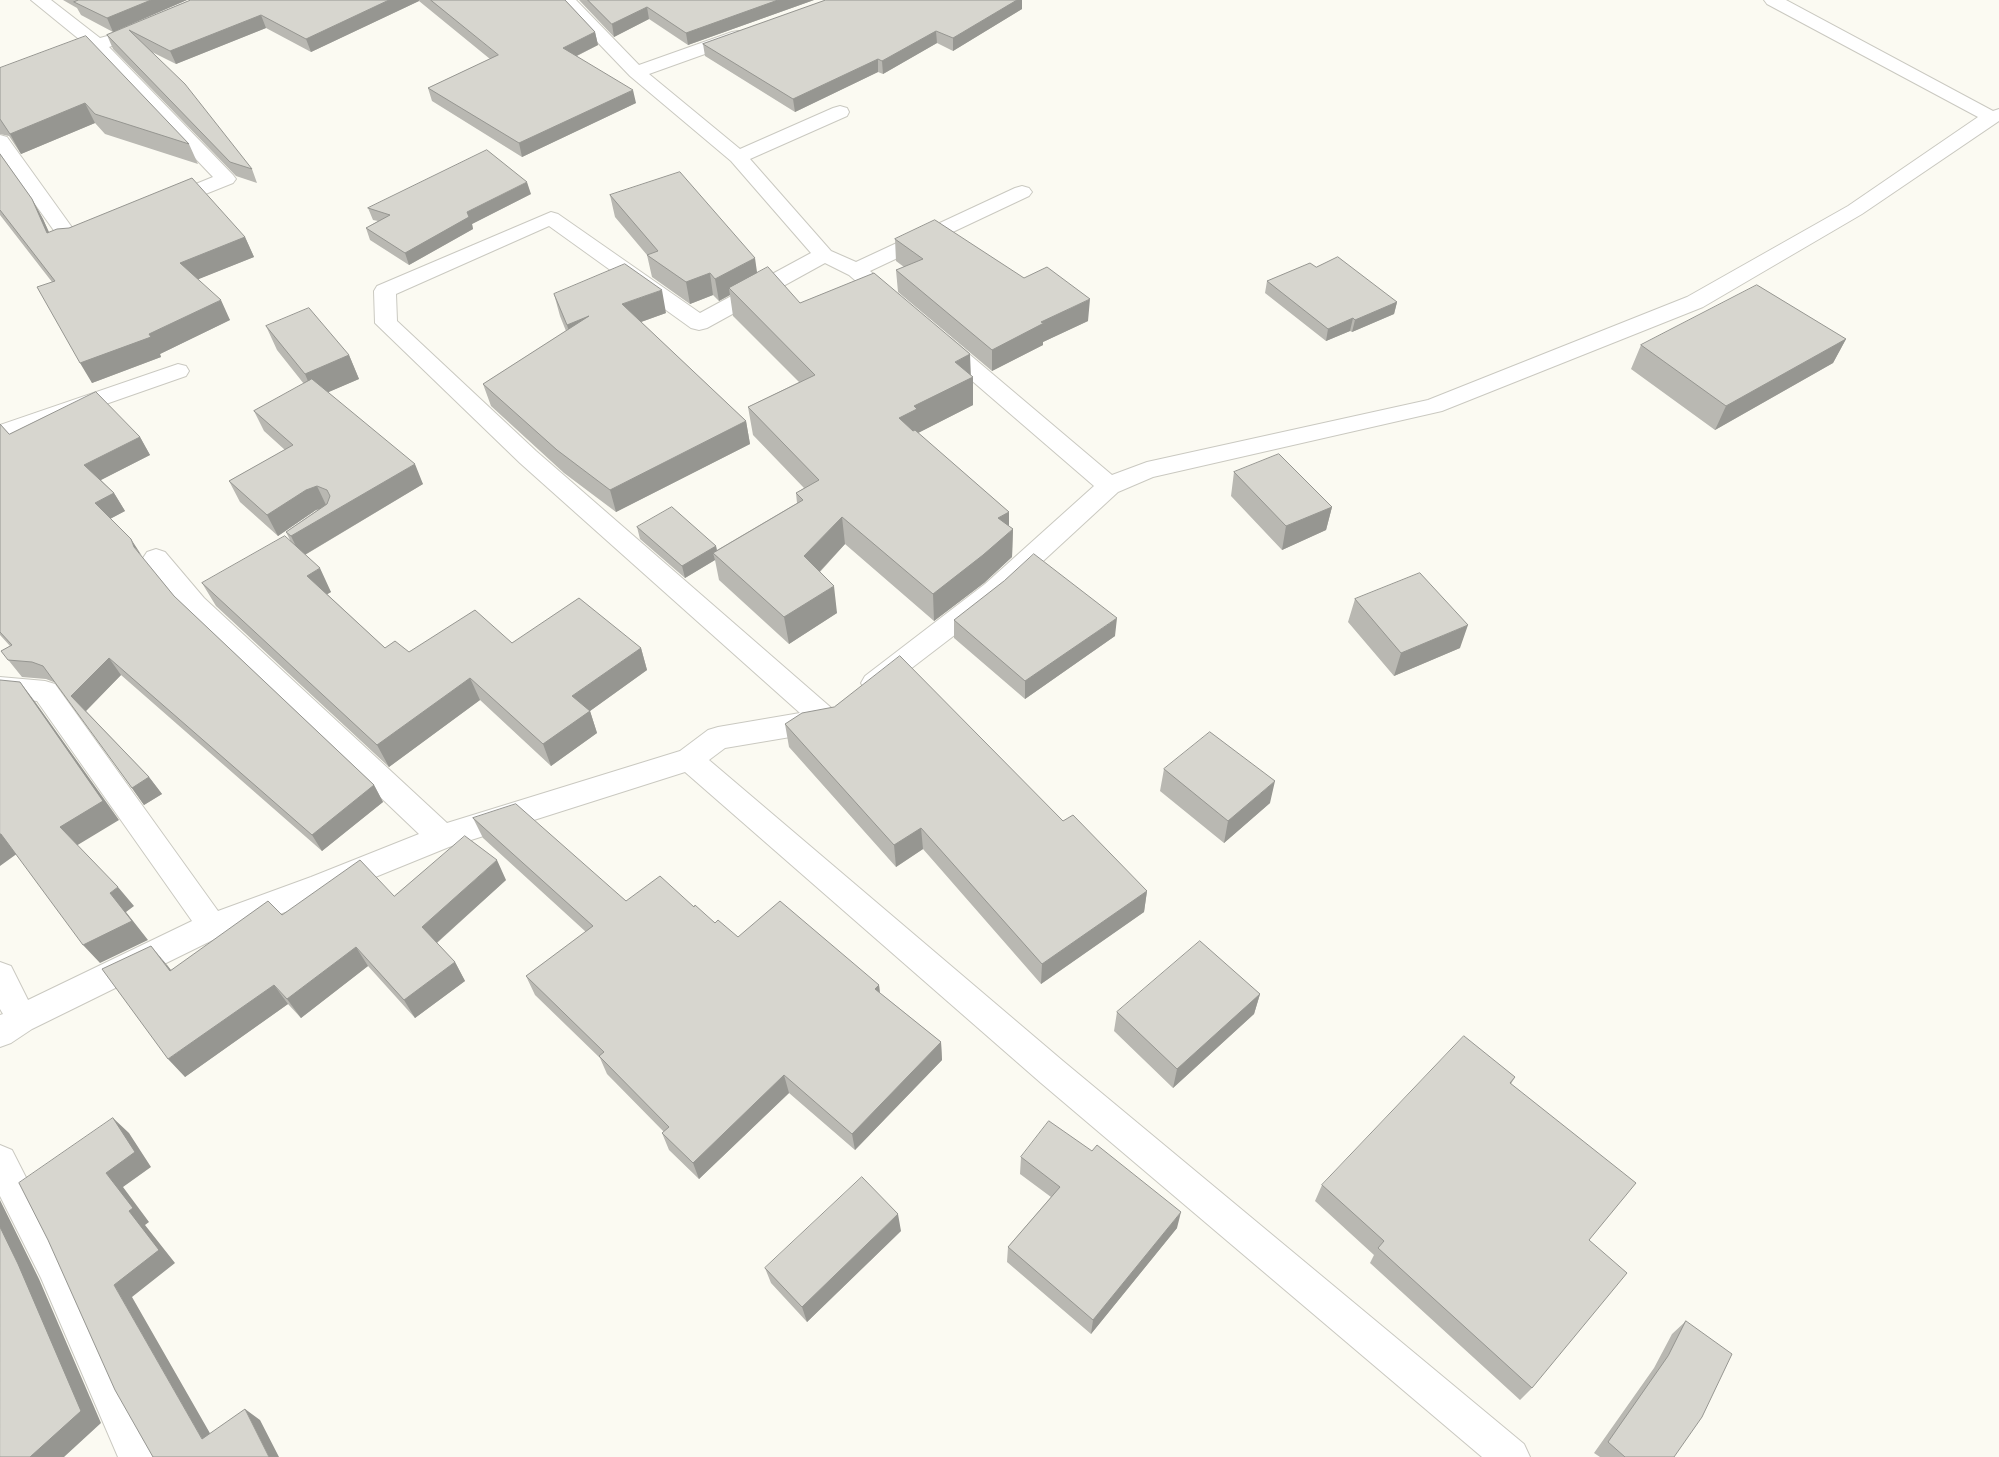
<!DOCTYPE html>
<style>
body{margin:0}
canvas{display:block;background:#fbfaf2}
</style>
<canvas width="1999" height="1457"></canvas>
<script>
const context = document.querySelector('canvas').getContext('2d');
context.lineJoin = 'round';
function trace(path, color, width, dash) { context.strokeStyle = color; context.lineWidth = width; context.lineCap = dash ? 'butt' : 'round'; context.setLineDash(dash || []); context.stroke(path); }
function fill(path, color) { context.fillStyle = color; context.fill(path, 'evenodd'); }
const minor = new Path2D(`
 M31 0H51L100 38 111 35 117 36 120 40 117 44 109 47 233 175 236 179 233 183 173 207 166 209 159 207 156 203 159 199 213 177 95 53 0 86V74L85 44Z
 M557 0H576L639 65 732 32 738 31 744 32 747 36 744 40 649 74 740 149 833 108 840 106 847 108 849 112 847 116 750 159 831 251 856 262 1015 188 1022 186 1029 188 1032 192 1029 196 870 271 905 302 902 307 894 309 886 307 849 275 825 263 707 328 699 330 691 328 549 226 396 294 397 321 536 451 836 712 840 720 836 728 826 731 725 748 709 760 1063 1061 1524 1444 1530 1457H1482L1041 1083 685 772 449 847 331 895 223 935 32 1029 11 1043 0 1047V1015L3 1014 0 1009V962L11 966 28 1000 192 921 37 701 0 697V677L45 681 55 684 218 911 311 877 419 834 186 612 147 564 143 558 147 552 156 549 165 552 204 598 447 823 680 751 708 730 718 727 800 713 520 463 375 323 374 291 377 286 551 212 558 214 700 313 811 253 731 161 630 76Z
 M1764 0H1786L1993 111 1999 109V121L1862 214 1703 307 1442 411 1153 477 1118 492 1003 598 883 690 874 693 865 690 861 683 865 676 985 584 1094 486 934 348 931 343 934 338 942 336 950 338 1112 475 1147 462 1428 400 1687 297 1848 206 1978 117 1767 4Z
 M0 135 7 137 76 233 90 229 97 231 100 235C94 245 76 249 65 246L0 155Z
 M178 364 186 366 189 371 186 376 0 441V425Z
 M0 1145 12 1150 65 1254 156 1457H118L41 1278 0 1196Z`);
const wall = new Path2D(`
 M63 0H187L113 32 81 15 77 8Z
 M191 0H565L595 32 598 45 577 56 636 103 522 157 432 101 428 88 490 59 419 1 311 52 266 28 176 64 152 52 252 169 257 183 236 176 113 49 107 35Z
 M579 0H814L688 45 649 19 614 37Z
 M826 0H1022V9L953 51 937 43 883 74 878 72 795 112 705 56 703 44Z
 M0 68 189 144 198 164 105 134 95 123 21 154 9 136 0 134Z
 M0 154 32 199 43 219 49 232 245 237 254 257 198 279 230 320 160 354 161 357 92 383 52 282 0 215Z
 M531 194 472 224 473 229 409 265 370 240 366 228 378 221 373 220 368 208Z
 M610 195 757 272 800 303 971 375 973 405 918 433 1009 512V526L1013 529 1012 557 984 583 934 621 845 544 820 572 837 613 789 644 719 580 715 560 685 578 640 539 637 527 716 546 717 550 797 503 796 493 804 488 753 435 748 407 799 382 733 316 730 295 719 301 713 295 690 304 652 277 647 255 615 217Z
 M895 239 1088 321 1043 342V345L992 371 898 292 896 270 904 267 896 261Z
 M1316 267 1397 302 1394 314 1352 332 1350 331 1326 341 1265 293 1267 281Z
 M554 294 666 313 641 322 746 421 750 444 616 512 564 473 491 406 483 384 566 331 560 316Z
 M266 326 349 355 359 379 328 392 423 484 305 555 331 592 327 594 385 648 409 652 512 643 641 648 647 670 590 711 597 733 551 766 480 700 389 767 216 606 202 583 290 540 286 532 319 509 316 510 278 536 240 502 229 481 285 450 264 431 254 411 304 384 277 350Z
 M1846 339 1833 363 1715 430 1631 369 1641 345Z
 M0 424 9 434 140 437 150 455 101 480 114 493 125 511 110 519 174 596 374 785 383 802 322 851 121 675 86 711 149 777 162 794 144 805 56 683 46 679 22 677 1 651 10 646 0 635Z
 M1234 472 1332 507 1326 530 1282 550 1231 496Z
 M1355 599 1460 648 1394 676 1348 622Z
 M954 620 1115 636 1025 699 954 638Z
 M785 724 1063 821 1147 891 1144 912 1041 984 923 849 896 867 789 747Z
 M1164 769 1270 803 1224 843 1160 791Z
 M473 818 626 901 694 907 715 923 738 937 879 985 880 993 941 1042 942 1060 855 1150 789 1093 699 1179 669 1150 662 1133 664 1132 607 1074 600 1058 535 995 526 976 586 932 483 838Z
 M506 880 437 943 455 962 465 981 415 1018 368 966 301 1018 288 1004 185 1077 167 965 171 970 282 915 394 896Z
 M1260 994 1254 1014 1173 1088 1114 1031 1117 1012Z
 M1515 1077 1511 1084 1589 1240 1532 1388 1520 1400 1370 1263 1374 1255 1315 1201 1322 1185Z
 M1021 1157 1177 1228 1091 1334 1007 1262 1008 1247 1051 1197 1020 1174Z
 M901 1231 807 1322 771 1283 765 1268Z
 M1686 1321 1674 1457H1600L1594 1453 1654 1368 1672 1334Z`);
const shadedWall = new Path2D(`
 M151 0H187L113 32 107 18Z
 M389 0H419V1L311 52 306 39Z
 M778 0H814L688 45 686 33Z
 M1017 0H1022V9L953 51V38Z
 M647 7 649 19 614 37 612 24Z
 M261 15 266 28 176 64 170 51Z
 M936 31 937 43 883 74 882 61Z
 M595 32 598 45 566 61 563 48Z
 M878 59V72L795 112 793 99Z
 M633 90 636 103 522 157 519 143Z
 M85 103 95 123 21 154 10 134Z
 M527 182 531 194 472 224 473 229 409 265 405 253 467 212Z
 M32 199 43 219 58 253 47 233Z
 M245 237 254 257 189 283 180 263Z
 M755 258 758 279 729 288 730 295 719 301 715 279Z
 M710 273 713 295 690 304 686 282Z
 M662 290 666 313 627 327 622 304Z
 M1090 299 1088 321 1043 342V345L992 371V350L1041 322Z
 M221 300 230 320 160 354 161 357 92 383 80 363 149 334Z
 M1397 302 1394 314 1352 332 1355 320Z
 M589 316 573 347 567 325Z
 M1353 318 1350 331 1326 341 1328 329Z
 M1846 339 1833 363 1715 430 1726 406Z
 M970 354 971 378 973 377V405L918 433V437L899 418 914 406 955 362Z
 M349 355 359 379 315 398 305 374Z
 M746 421 750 444 616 512 610 490Z
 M140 437 150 455 95 483 84 465Z
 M415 464 423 484 301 557 291 536Z
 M317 486 327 507 316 510 278 536 267 515 306 490Z
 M114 493 125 511 106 521 95 503Z
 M1332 507 1326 530 1282 550 1286 526Z
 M1009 512V533L1013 529 1012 557 984 583 934 621 933 594 998 518Z
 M842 517 845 544 808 584 804 556Z
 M131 539 142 556 134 547Z
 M716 546 718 558 713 553 715 560 685 578 682 566Z
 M320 568 331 592 319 599 307 576Z
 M834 586 837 613 789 644 784 617Z
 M1117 618 1115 636 1025 699V681Z
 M1468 625 1460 648 1394 676 1401 653Z
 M641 648 647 670 590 711 597 733 551 766 543 744 572 696Z
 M109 658 121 675 84 713 71 696Z
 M470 678 480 700 389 767 377 745Z
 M20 682 36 703 119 820 76 846 60 827Z
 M149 777 162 794 144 805 132 788Z
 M1275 781 1270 803 1224 843 1228 821Z
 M374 785 383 802 322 851 312 835Z
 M921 828 923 849 896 867 894 845Z
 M0 834H1L18 853 0 866Z
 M497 860 506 880 433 946 422 927Z
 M118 887 134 906 126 912 148 940 100 963 83 945 110 893Z
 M1147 891 1144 912 1041 984 1042 964Z
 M151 946 167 965 186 990 170 971Z
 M356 947 368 966 301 1018 287 999Z
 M455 962 465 981 415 1018 404 1000Z
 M274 985 288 1004 185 1077 168 1059Z
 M879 985 881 1004 875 989Z
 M1260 994 1254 1014 1173 1088 1177 1069Z
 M941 1042 942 1060 855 1150 852 1134Z
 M784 1075 789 1093 699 1179 693 1163Z
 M113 1118 129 1133 151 1167 123 1187 149 1222 145 1225 175 1263 132 1297 219 1449 202 1439 114 1285 129 1211 106 1173Z
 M0 1200 39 1279 101 1423 64 1457H30L0 1227Z
 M1181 1212 1177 1228 1091 1334 1093 1320Z
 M898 1214 901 1231 807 1322 802 1307Z
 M245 1409 260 1420 279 1457H269Z`);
const building = new Path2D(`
 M79 0H151L107 18 74 2Z
 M191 0H389L306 39 261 15 170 51 129 30 185 84 252 169 230 162 107 35Z
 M431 0H565L595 32 563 48 633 90 519 143 428 88 498 55Z
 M588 0H778L686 33 647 7 612 24Z
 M826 0H1017L953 38 936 31 882 61 878 59 793 99 703 44Z
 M86 36 189 144 95 114 85 103 10 134 0 119V68Z
 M487 150 527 182 467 212 469 217 405 253 366 228 390 215 368 208Z
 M0 154 32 199 47 233 57 229 69 228 192 178 245 237 180 263 221 300 149 334 151 337 80 363 37 287 55 281 0 210Z
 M680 172 755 258 715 279 710 273 686 282 647 255 658 251 610 195Z
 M935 220 1024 278 1047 267 1090 299 1041 322 1044 323 992 350 896 270 923 259 895 239Z
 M1338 257 1397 302 1355 320 1353 318 1328 329 1267 281 1310 263 1316 267Z
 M625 264 662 290 622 304 746 421 610 490 557 450 483 384 589 316 567 325 554 294Z
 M768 267 800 303 874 273 970 354 955 362 973 377 914 406 917 409 899 418 913 431 915 430 1009 512 998 518 1013 529 983 555 933 594 842 517 804 556 834 586 784 617 713 553 803 500 796 493 819 480 748 407 815 375 729 288Z
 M1757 285 1846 339 1726 406 1641 345Z
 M309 308 349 355 305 374 266 326Z
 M312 379 415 464 291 536 286 532 327 504 330 496 327 490 317 486 306 490 267 515 229 481 293 445 254 411Z
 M96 392 140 437 84 465 114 493 95 503 131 539 134 547 174 596 374 785 312 835 109 658 71 696 149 777 132 788 43 666 32 662 8 660 1 651 12 645 0 632V424L9 434Z
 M1279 454 1332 507 1286 526 1234 472Z
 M672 507 716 546 682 566 637 527Z
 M285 536 320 568 307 576 385 648 395 641 409 652 475 610 512 643 579 598 641 648 572 696 590 711 543 744 470 678 377 745 202 583Z
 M1034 554 1117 618 1025 681 954 620 1004 581Z
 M1420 573 1468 625 1401 653 1355 599Z
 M900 656 1063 821 1073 815 1147 891 1042 964 921 828 894 845 785 724 802 713 834 707Z
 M0 680 20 682 103 801 60 827 118 887 110 893 132 921 83 945 1 834H0Z
 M1210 732 1275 781 1228 821 1164 769Z
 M516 804 626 901 660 876 694 907 695 905 715 923 718 920 738 937 780 901 879 985 875 989 941 1042 852 1134 784 1075 693 1163 662 1133 669 1127 599 1056 604 1052 526 976 593 926 473 818Z
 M465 836 497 860 422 927 455 962 404 1000 356 947 287 999 274 985 168 1059 102 969 151 946 170 971 268 901 282 915 360 860 394 896Z
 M1200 941 1260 994 1177 1069 1117 1012Z
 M1464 1036 1515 1077 1510 1083 1636 1183 1589 1240 1627 1273 1532 1388 1378 1248 1384 1241 1322 1185Z
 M113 1118 135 1152 106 1173 133 1208 129 1211 159 1250 114 1285 202 1439 245 1409 269 1457H153L115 1390 48 1240 19 1183Z
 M1049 1121 1092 1151 1097 1145 1181 1212 1093 1320 1008 1247 1060 1187 1021 1157Z
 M862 1177 898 1214 802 1307 765 1268Z
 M0 1227 18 1264 81 1411 30 1457H0Z
 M1686 1321 1732 1354 1702 1417 1674 1457H1625L1608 1442 1668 1356Z`);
trace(minor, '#cac9c1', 2);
fill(minor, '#fff');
fill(wall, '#b9b8b2');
fill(shadedWall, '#969691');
fill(building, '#d7d6cf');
trace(building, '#969691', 1);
</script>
